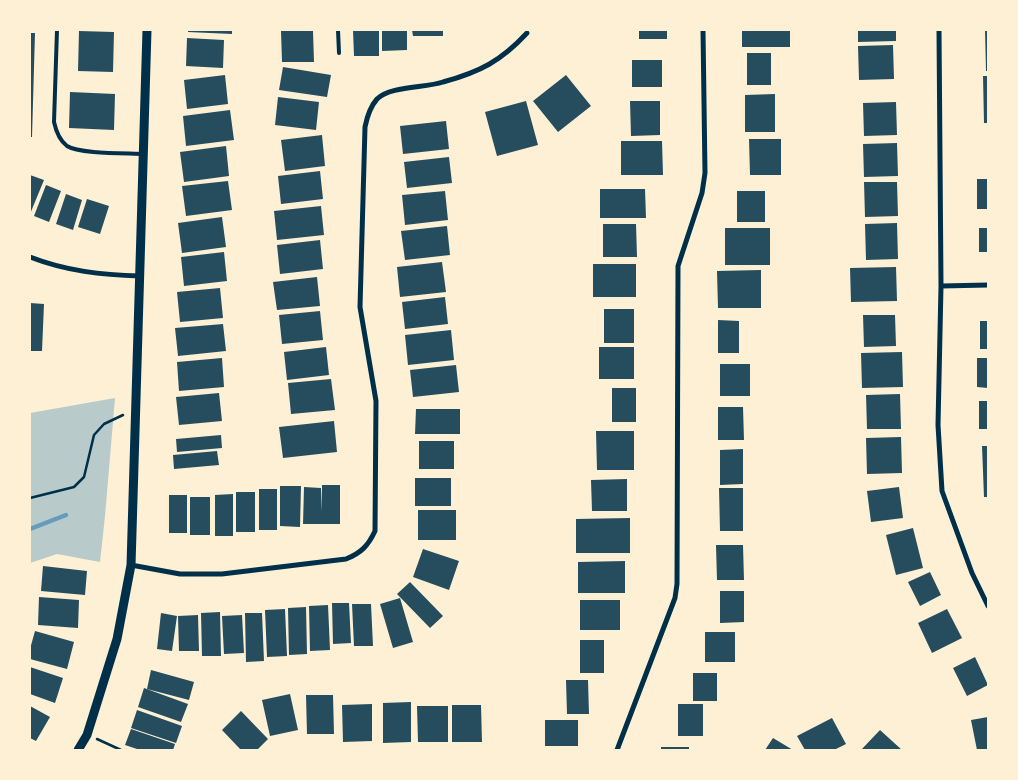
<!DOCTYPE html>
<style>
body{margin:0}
#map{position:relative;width:1018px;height:780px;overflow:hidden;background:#fdf0d5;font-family:"DejaVu Sans",sans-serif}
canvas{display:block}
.frame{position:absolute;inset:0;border:31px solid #fdf0d5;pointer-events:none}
</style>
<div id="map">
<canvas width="1018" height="780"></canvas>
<div class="frame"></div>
</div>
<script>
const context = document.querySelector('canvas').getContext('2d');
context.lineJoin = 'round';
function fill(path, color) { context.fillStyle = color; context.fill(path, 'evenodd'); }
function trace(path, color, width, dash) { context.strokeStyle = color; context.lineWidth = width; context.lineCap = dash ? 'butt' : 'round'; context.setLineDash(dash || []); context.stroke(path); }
const green = new Path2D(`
 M115 398 105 516 100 562 57 554 30 563V413Z`);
const stream = new Path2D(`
 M30 529 66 515`);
const building = new Path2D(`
 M188 30H232V34L188 32Z
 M353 30H379V56H354Z
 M382 30H407V50L382 51Z
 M412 30H443V36H413Z
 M639 30H667V39H639Z
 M742 30H790V47H742Z
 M858 30H896V41L858 42Z
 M985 30H988V71H986Z
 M79 31 114 32 113 72 78 71Z
 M281 31H313L314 62H282Z
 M30 33H35L32 137H30Z
 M187 38 224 40 223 68 186 66Z
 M893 45 894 79 859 80 858 46Z
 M747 53H771V85H747Z
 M632 60H662V87H632Z
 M283 67 331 75 327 97 279 90Z
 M225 75 228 104 187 109 184 80Z
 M566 75 591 106 558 132 533 101Z
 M983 76H988V123H984Z
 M70 92 115 94 114 130 69 128Z
 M775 94V132H745V95Z
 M278 97 319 102 316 130 275 125Z
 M526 101 538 145 497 156 485 112Z
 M630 101H660V135L631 136Z
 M896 102 897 135 864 136 863 103Z
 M230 110 234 140 186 146 183 116Z
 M446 121 449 149 403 154 400 126Z
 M322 135 325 166 285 171 281 140Z
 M749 139H781V175H750Z
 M621 141H662L663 175H621Z
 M897 143 898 176 864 177 863 144Z
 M226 146 229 176 184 182 180 152Z
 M449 157 452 183 407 188 404 162Z
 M320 171 323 199 281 204 278 176Z
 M30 175 44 180 30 214Z
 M977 179H988V209H977Z
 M228 181 232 210 186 216 182 186Z
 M864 182H897L898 216 865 217Z
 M46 185 61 191 49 222 34 216Z
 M600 189H645L646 218H600Z
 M445 191 448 220 405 225 402 195Z
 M737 191H765V222H737Z
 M66 194 82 200 73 230 56 224Z
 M87 199 109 206 100 234 78 227Z
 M321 206 324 235 277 240 274 211Z
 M222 217 226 247 182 253 178 223Z
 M897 223 898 259 866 260 865 224Z
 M603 224H636L637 257H603Z
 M447 226 450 255 405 260 401 231Z
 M725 228H770V265H725Z
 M979 228H988V252H979Z
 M320 240 323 269 280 274 277 245Z
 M224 252 227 281 184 286 181 257Z
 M442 262 446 292 400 297 397 267Z
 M593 264H636V297H593Z
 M896 267 897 301 851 302 850 268Z
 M761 270V308H718L717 271Z
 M317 277 320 306 277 310 273 282Z
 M220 288 223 318 180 322 177 292Z
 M445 297 448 324 405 329 402 302Z
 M30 303 44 304 42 351H30Z
 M604 309H634V343H604Z
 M320 311 323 340 282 344 279 315Z
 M863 315H895L896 346 864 347Z
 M718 320 739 321V353H718Z
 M980 321H988V349H980Z
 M223 324 226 351 178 356 175 328Z
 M451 330 454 360 408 365 405 335Z
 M326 347 329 375 287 380 284 352Z
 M599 347H634V379H599Z
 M902 352 903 387 862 388 861 353Z
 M222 358 224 387 179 391 177 362Z
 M977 358H988V388L977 387Z
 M720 364H750V396H720Z
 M456 365 459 392 413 397 410 370Z
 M331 379 335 410 291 414 288 383Z
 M612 388H636V422H612Z
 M219 393 222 421 179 425 176 397Z
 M900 394 901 429H867L866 395Z
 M979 401H988V429H979Z
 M718 407H743L744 440H718Z
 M416 409H460V434H415Z
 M334 421 337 452 283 458 279 427Z
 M596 431H634V470H597Z
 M221 435 222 448 177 452 176 439Z
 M901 437 902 473 867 474 866 438Z
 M419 441H454V469H419Z
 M982 446H988V497H984Z
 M743 449V484L720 485V450Z
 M217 451 219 465 174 469 173 455Z
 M415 478H451V506H415Z
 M627 479V511H592L591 480Z
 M322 485H340V524H303L304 487 321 488 322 512Z
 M280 486H301L300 527 280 526Z
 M899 487 903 518 871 522 867 491Z
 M719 488H743V531H720Z
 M259 489H277V530H259Z
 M236 492H255V532H236Z
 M233 494V536H215V495Z
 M169 495H187V533H169Z
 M190 497H210V535H190Z
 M418 510H456V540H418Z
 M630 518V553H576V519Z
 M913 528 923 568 896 575 886 535Z
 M716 545H743L744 580H717Z
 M423 549 459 561 449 590 413 577Z
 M625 561V593H578V562Z
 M43 566 87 571 85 595 41 591Z
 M930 572 941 595 920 606 908 582Z
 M410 582 443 616 430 628 397 594Z
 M720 591H744V622L720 623Z
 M39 597 79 600 78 628 38 625Z
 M400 598 413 642 393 648 380 604Z
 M580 600H620V630H580Z
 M332 603H349L351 643 333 644Z
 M352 604H371L373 646H354Z
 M328 605 330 650 310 651 309 606Z
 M306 607 307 654 289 655 288 608Z
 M285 609 287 656 267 657 265 610Z
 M947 609 962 638 932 653 918 623Z
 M220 612 221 656H202L201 613Z
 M161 613 177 616 172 651 157 649Z
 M245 613H262L264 661 246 662Z
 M198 615 199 651H179L178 616Z
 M242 615 244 653 224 654 222 616Z
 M35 631 74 642 67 669 30 659V649Z
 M705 632H735V662H705Z
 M580 640H604V673H580Z
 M975 657 988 685 967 696 953 668Z
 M30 667 63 678 55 703 30 694Z
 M151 670 194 682 189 700 147 689Z
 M693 673H717V701H693Z
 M566 680H588L589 714H567Z
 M144 688 188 704 181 722 138 707Z
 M290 694 298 730 270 736 262 700Z
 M306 695H333L334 734H307Z
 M411 702V742L383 743V703Z
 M372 704V741L343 742 342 705Z
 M678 704H703V736H678Z
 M452 705H481L482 742H452Z
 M30 706 50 717 36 741 30 738Z
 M417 706H448V742H418Z
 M137 710 182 726 176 743 131 728Z
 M241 711 268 739 257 750H241L222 730Z
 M988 717V749L977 750 971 720Z
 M832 718 846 744 834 750H805L797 736Z
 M545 720H578V746H545Z
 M131 729 175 744 173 750H140L125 745Z
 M880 730 902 750H861Z
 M773 738 793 750H765Z
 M661 747H689V750H661Z`);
const path = new Path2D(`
 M30 498 74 487 84 477 94 435 104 424 123 415
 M97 739 121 750`);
const service = new Path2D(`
 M57 30 54 122C56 131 59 140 67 146 79 154 127 153 144 154
 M338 30 339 53`);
const minor = new Path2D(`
 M939 30 941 286 938 425 942 491 972 573 988 606
 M30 257C66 271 102 275 140 276
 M941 286 988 285
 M131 565 180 574H222L346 559C361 553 368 546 375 531L376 401 360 307 365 127C367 117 370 107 377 99 390 86 425 88 443 82 480 72 501 61 527 33
 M617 750 675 598 677 584 678 266 702 193 705 173 703 30`);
const tertiary = new Path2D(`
 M78 750 87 735 117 639 131 565 147 30`);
fill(green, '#b9caca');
trace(stream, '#669bbc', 4.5);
fill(building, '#264d5e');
trace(path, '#003049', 2.5);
trace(service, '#003049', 4);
trace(minor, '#003049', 5);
trace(tertiary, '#003049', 9);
</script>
